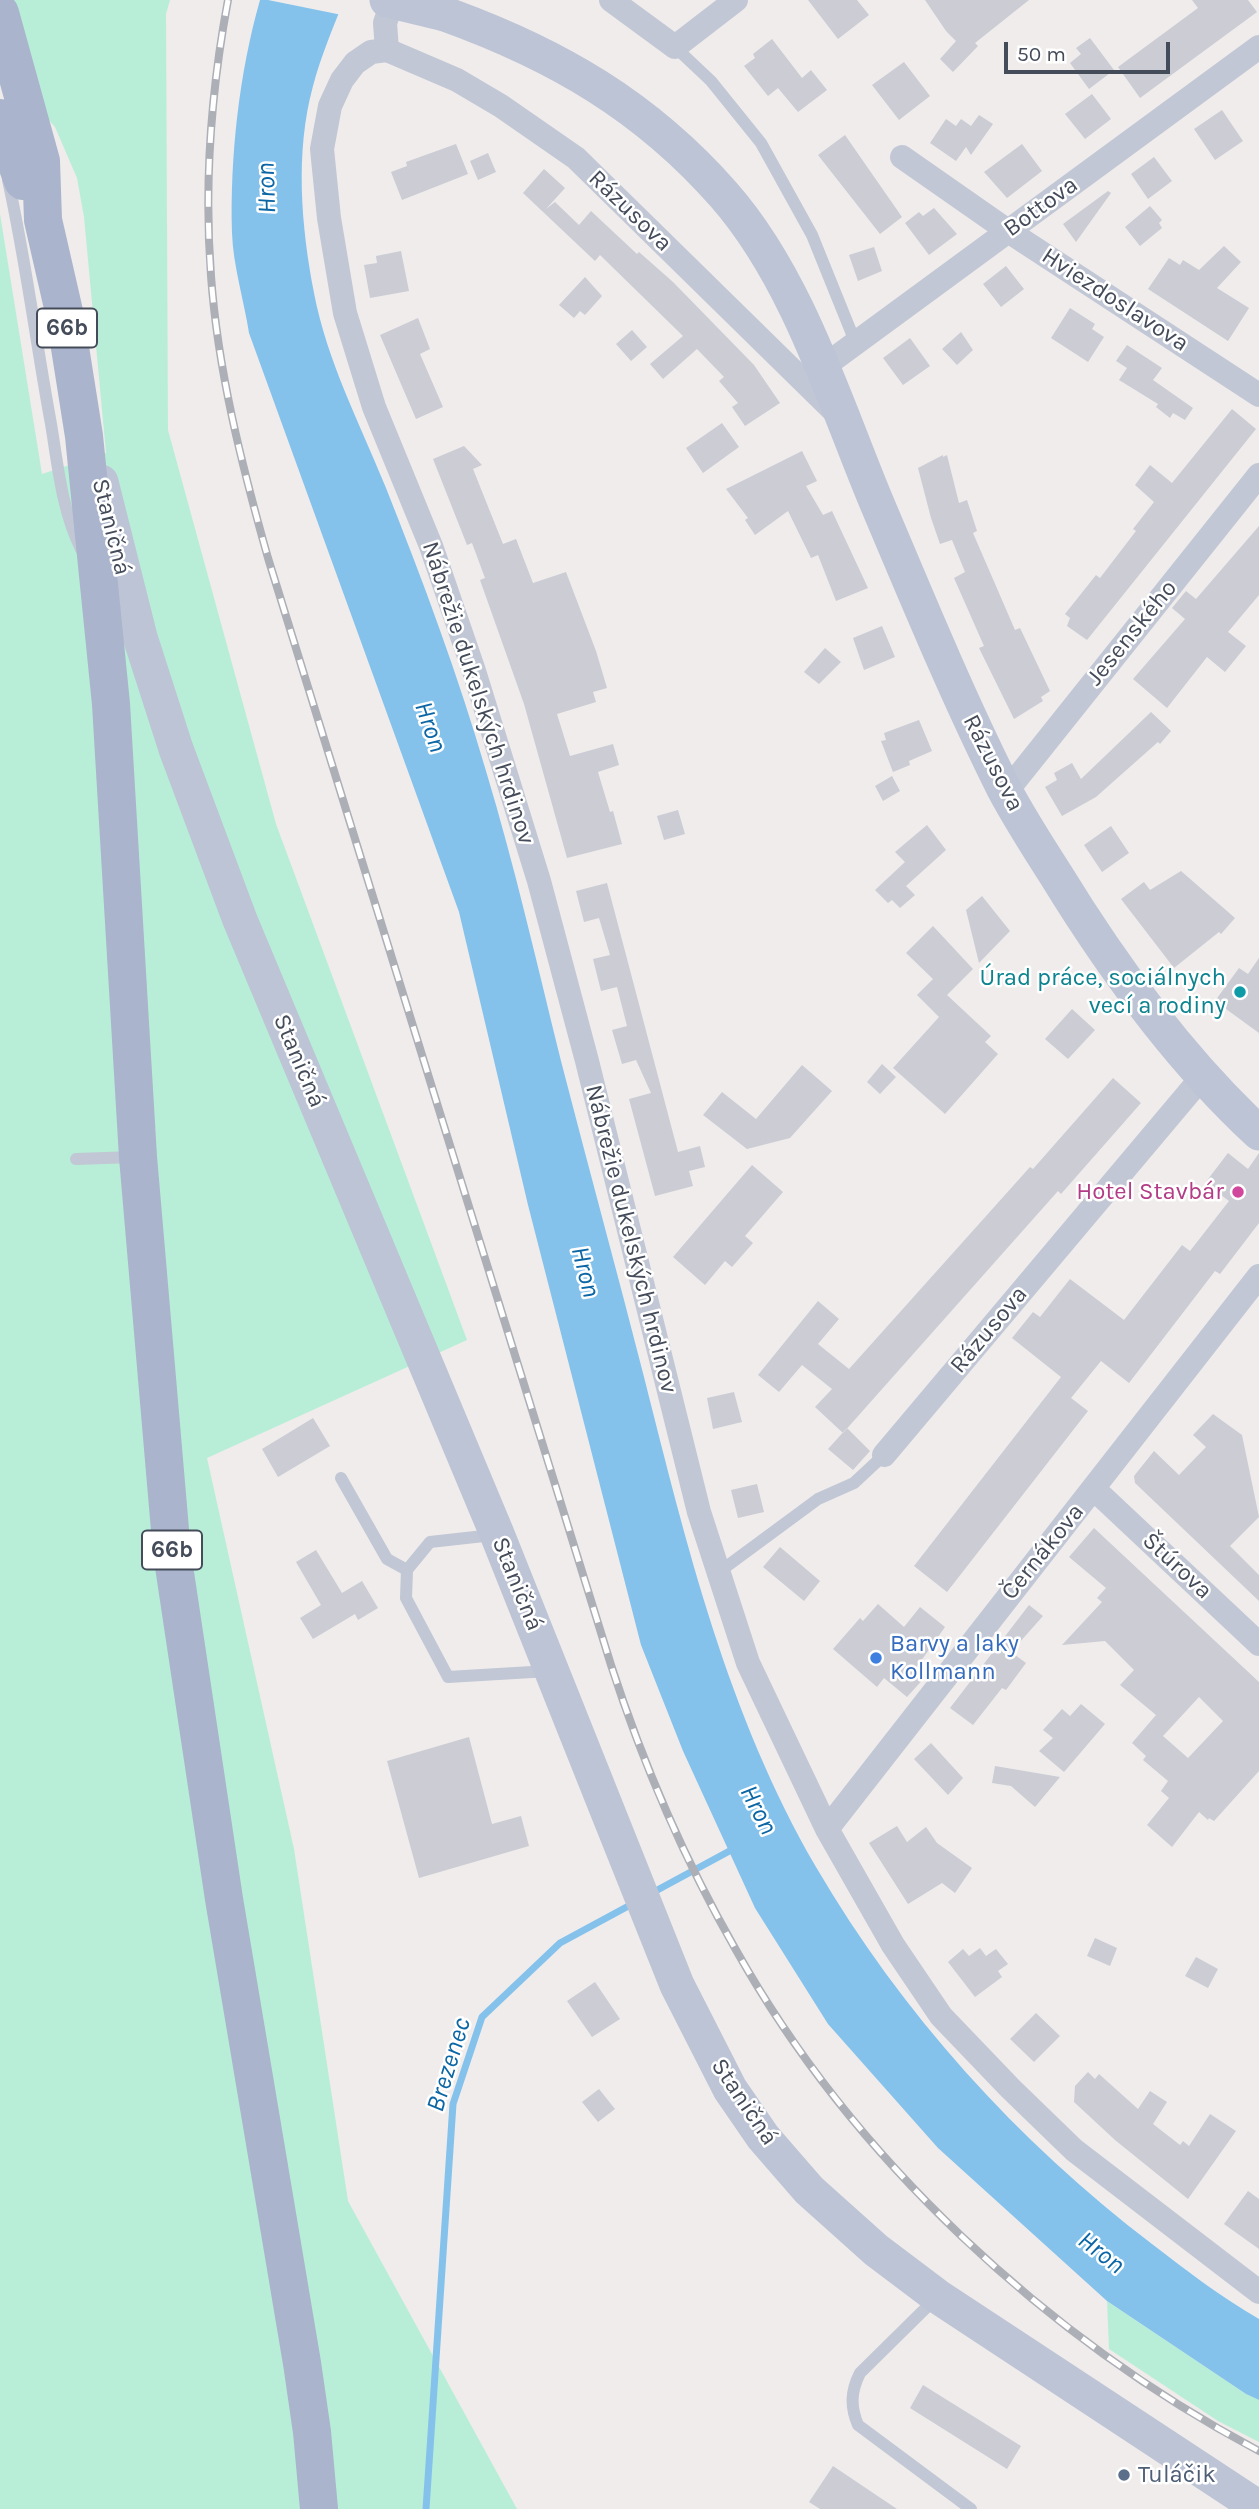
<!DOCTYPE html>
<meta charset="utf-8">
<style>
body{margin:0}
#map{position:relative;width:1259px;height:2509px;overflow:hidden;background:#efeceb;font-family:Karla,sans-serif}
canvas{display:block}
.scale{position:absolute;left:1004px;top:42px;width:166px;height:32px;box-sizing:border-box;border:4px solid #444b59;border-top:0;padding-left:9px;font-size:21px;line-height:24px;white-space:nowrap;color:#444b59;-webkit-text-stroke:5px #fff;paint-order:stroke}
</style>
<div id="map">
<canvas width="1259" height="2509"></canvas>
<div class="scale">50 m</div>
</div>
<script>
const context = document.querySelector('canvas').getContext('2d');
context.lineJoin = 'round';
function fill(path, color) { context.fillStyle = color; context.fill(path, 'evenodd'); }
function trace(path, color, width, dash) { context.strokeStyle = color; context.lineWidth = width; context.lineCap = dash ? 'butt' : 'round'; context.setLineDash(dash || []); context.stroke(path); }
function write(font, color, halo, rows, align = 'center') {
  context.font = font + ' Karla,sans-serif'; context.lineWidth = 5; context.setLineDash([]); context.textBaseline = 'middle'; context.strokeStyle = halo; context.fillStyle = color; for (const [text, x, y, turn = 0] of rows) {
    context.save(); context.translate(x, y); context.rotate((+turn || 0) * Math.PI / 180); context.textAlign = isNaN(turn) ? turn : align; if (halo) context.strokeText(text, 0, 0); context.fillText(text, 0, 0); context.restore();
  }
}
const green = new Path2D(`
 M12 0H170L166 14 168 430 276 824 467 1340 207 1458 294 1849 348 2201 517 2509H0V214L42 474 106 453 84 217 77 178 55 127 32 101Z
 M1107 2301 1246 2394 1259 2400V2442L1218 2421 1109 2349Z`);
const water = new Path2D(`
 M260 0H344C333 28 321 56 313 86 295 152 301 226 314 293 327 361 360 424 386 488 423 581 458 675 486 771 515 867 537 964 561 1061 588 1166 617 1271 644 1377 687 1547 727 1713 816 1867 902 2014 1017 2141 1152 2244 1187 2271 1221 2297 1259 2319V2400L1246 2394 1107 2301 938 2148 828 2024 755 1908 683 1751 641 1645 528 1205 459 912 249 333C244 301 233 265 232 233 230 156 239 74 260 0Z`);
const pier = new Path2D(`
 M268 0H348L342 15Z`);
const stream = new Path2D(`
 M650 1894 735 1848
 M426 2509 453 2104 482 2017 560 1943 634 1903`);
const building = new Path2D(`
 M808 0H857L869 15 838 39Z
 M925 0H1029L975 43 978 46 953 72 940 59 956 41 946 31Z
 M1192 0H1248L1257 12 1140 98 1118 67 1198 8Z
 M1090 38 1114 70 1089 89 1070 63 1081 54 1076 48Z
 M772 39 802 78 811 70 827 90 798 112 778 88 768 96 744 66 755 58 753 54Z
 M904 62 930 96 899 120 872 85Z
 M1092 94 1111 119 1085 139 1065 114Z
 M1222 110 1243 141 1215 160 1194 129Z
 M979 115 993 124 971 155 966 147 956 161 930 143 946 119 956 126 961 119 971 126Z
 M845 135 902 217 880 234 818 155Z
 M456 144 468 174 402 200 391 172 407 166 406 162Z
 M1022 144 1042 171 1007 198 984 172Z
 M488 153 496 172 478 180 470 161Z
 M1154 157 1172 181 1148 199 1131 174Z
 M544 169 565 188 546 209 555 202 579 225 591 211 637 254 639 252 673 282 754 365 780 403 745 426 732 407 738 403 719 381 724 377 697 349 663 379 650 364 683 336 600 255 595 261 523 193Z
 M1108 191 1111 193 1076 242 1063 224Z
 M1150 206 1162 220 1159 223 1162 228 1140 246 1125 227Z
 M934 208 957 234 929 255 905 223 919 212 923 216Z
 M1224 246 1241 262 1217 288 1249 308 1228 341 1148 289 1169 258 1180 265 1183 260 1199 270Z
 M874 247 882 271 858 281 849 255Z
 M401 251 409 291 370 298 364 265 377 263 376 256Z
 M1006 266 1024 289 1001 307 983 284Z
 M585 277 602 296 585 315 580 311 574 318 559 305Z
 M1070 308 1095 324 1092 329 1104 337 1088 362 1051 338Z
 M418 318 430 349 420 354 443 407 416 419 380 335Z
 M632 330 647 347 631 361 616 344Z
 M961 332 973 350 957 365 942 349Z
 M910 338 930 366 903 385 883 358Z
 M1127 345 1162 368 1153 380 1193 408 1185 420 1173 413 1170 418 1156 407 1158 404 1119 380 1127 368 1116 361Z
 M1232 409 1256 429 1087 640 1067 626 1070 618 1065 614 1096 575 1100 578 1136 531 1133 529 1154 502 1135 485 1150 465 1172 483Z
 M722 423 739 447 703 473 686 448Z
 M464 446 482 465 473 469 503 544 516 539 533 583 566 572 596 651 607 688 593 692 596 702 557 714 570 756 613 744 619 765 598 772 610 812 613 811 622 844 567 858 524 704 480 580 485 578 472 543 467 545 433 459Z
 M802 451 817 481 806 486 823 515 832 511 868 588 836 601 818 555 811 558 788 511 755 535 745 520 748 518 726 489Z
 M943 455V457L947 455 959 503 967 500 977 531 973 533 1015 630 1020 628 1050 691 1041 697 1043 701 1014 719 979 648 984 646 954 578 965 572 952 540 940 544 931 518 918 468Z
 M1259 526V595L1228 632 1246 646 1225 672 1207 657 1167 708 1133 679 1185 619 1172 608 1186 591 1196 599Z
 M882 626 895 657 864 670 853 638Z
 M825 648 841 662 819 684 804 672Z
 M1151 712 1171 731 1160 744 1158 742 1096 797 1062 816 1045 787 1057 780 1054 773 1072 763 1081 779Z
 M919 720 932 751 909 761 910 765 893 772 881 741 886 740 884 733Z
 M892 776 900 791 883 801 875 786Z
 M678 810 685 834 664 840 657 816Z
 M927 825 946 850 906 886 915 895 900 908 892 900 888 903 875 890 905 862 895 852Z
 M1111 826 1129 853 1102 872 1084 845Z
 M1181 871 1235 918 1221 934 1219 932 1174 968 1121 899 1144 882 1150 890Z
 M607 883 678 1152 700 1146 705 1167 689 1171 693 1186 655 1196 629 1099 651 1093 636 1060 622 1064 612 1030 627 1026 617 987 601 991 593 959 610 955 599 918 584 922 576 891Z
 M982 896 1010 931 979 963 966 910Z
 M933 926 973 969 947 995 991 1036 985 1042 998 1054 945 1114 893 1068 939 1017 917 995 933 979 906 953Z
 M1259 958V1033L1215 1001 1239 968 1248 974Z
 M1072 1009 1095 1030 1068 1059 1045 1039Z
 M882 1064 896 1077 880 1094 867 1082Z
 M802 1065 832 1091 790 1138 747 1149 703 1115 722 1092 756 1119Z
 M1113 1078 1141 1103 1061 1194 1058 1191 843 1433 815 1407 832 1389 802 1365 779 1392 758 1375 818 1301 839 1319 818 1344 849 1369 1030 1167 1033 1169Z
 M1228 1153 1248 1169 1259 1153V1223L1220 1274 1215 1271 1129 1383 1101 1361 1071 1398 1088 1411 947 1592 914 1566 1061 1377 1012 1338 1033 1312 1040 1317 1070 1279 1124 1320 1182 1245 1190 1251 1229 1201 1205 1183Z
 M752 1165 783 1192 745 1236 753 1243 732 1267 725 1261 705 1285 673 1257Z
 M734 1392 742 1422 713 1429 707 1398Z
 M1213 1414 1242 1435 1259 1517 1230 1546 1259 1575V1601L1135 1483 1134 1476 1154 1451 1179 1475 1206 1447 1193 1435Z
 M313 1418 330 1446 278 1477 262 1449Z
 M847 1428 870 1451 853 1470 828 1449Z
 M757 1484 764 1512 738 1518 731 1490Z
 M1094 1528 1259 1682V1771L1214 1821 1209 1818 1208 1820 1199 1812 1172 1847 1147 1825 1169 1798 1161 1791 1168 1781 1143 1760 1146 1756 1132 1743 1156 1715 1120 1685 1134 1670 1105 1641 1062 1645 1102 1602 1097 1598 1106 1588 1069 1557ZM1199 1697 1223 1721 1188 1758 1163 1736Z
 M780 1547 820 1581 804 1601 763 1567Z
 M316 1550 342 1593 362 1581 378 1608 358 1620 355 1614 313 1639 300 1618 321 1605 296 1562Z
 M878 1604 904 1627 920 1607 945 1627 916 1668 926 1676 907 1697 884 1678 877 1687 833 1649 860 1618 863 1621Z
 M1029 1605 1043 1616 1011 1652 1026 1663 1006 1690 1002 1688 973 1725 950 1708Z
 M1081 1704 1105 1724 1064 1772 1039 1751 1053 1738 1043 1730 1062 1709 1070 1716Z
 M469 1737 492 1824 521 1816 529 1846 419 1878 387 1761Z
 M931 1743 963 1778 948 1795 914 1759Z
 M995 1766 1060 1777 1035 1807 1011 1786 992 1783Z
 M897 1826 907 1842 926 1827 937 1843 972 1868 955 1893 942 1883 908 1904 869 1843Z
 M1095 1938 1117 1948 1110 1966 1087 1956Z
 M980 1948 986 1956 996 1949 1008 1964 998 1971 1002 1977 975 1997 948 1962 963 1949 969 1956Z
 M1196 1957 1218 1969 1208 1988 1185 1976Z
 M595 1982 620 2019 592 2037 567 2001Z
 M1036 2013 1060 2036 1034 2062 1010 2039Z
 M1088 2072 1095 2079 1099 2074 1138 2109 1150 2091 1167 2102 1153 2124 1180 2145 1183 2141 1189 2146 1210 2114 1236 2131 1188 2199 1115 2140 1074 2102 1075 2086Z
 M599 2089 615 2109 598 2122 582 2102Z
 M1248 2191 1259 2199V2249L1224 2224Z
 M923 2385 1021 2446 1007 2469 910 2408Z
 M833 2466 897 2509H820L809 2502Z`);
const lane = new Path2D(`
 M675 47 711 81 761 143 812 235 856 344
 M8 180C26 261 36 343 51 424 58 466 62 511 81 549
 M76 1159 134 1157
 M341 1478 387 1559 407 1570
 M493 1535 430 1542 407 1570 406 1598 448 1677 549 1671
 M719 1572 818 1499 854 1483 884 1455
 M937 2297 860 2373C851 2391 850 2406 858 2425L971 2509`);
const street = new Path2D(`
 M611 0 675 47 736 0
 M387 50 385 23 393 0
 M902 157 1008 231 1259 395
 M823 367 1259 47
 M837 414 576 158 501 106 457 80 387 50 371 52 355 63 342 80 330 106 322 149 329 218 345 313 374 407 431 546 474 671 539 881 587 1061 699 1512 748 1663 827 1829 893 1945 941 2016 1010 2088 1074 2150 1259 2292
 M1006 792 1259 475
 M884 1455 1203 1076
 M1094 1489 1259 1644
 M827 1829 1259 1276`);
const secondary = new Path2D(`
 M445 14C556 54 646 106 724 195 797 278 834 400 876 501 917 598 957 695 1004 789 1020 819 1038 847 1056 875 1113 968 1179 1059 1259 1133
 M101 482 140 637 176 749 240 920 497 1534 677 1985 730 2089 763 2137 809 2190 876 2250 937 2296 1259 2508`);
const primary = new Path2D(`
 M0 13 41 161 43 220 65 316 84 436 111 704 138 1157 172 1553 224 1899 302 2363 312 2432 319 2509
 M0 118 23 181`);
const rail = new Path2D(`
 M228 0C211 91 204 184 211 276 218 372 242 466 268 558L611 1665C643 1764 684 1859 736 1950 853 2159 1048 2339 1259 2451`);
const secondaryBridge = new Path2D(`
 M387 0 445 14`);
const markers = [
 [1240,992,7,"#0f9aa8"],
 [1238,1192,7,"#d1479c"],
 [876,1658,7,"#3f7fe0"],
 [1124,2475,7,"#5c6f8a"]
];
const shields = [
 [67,328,60],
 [172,1550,60]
];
const shieldNames = [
 ["66b",67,328],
 ["66b",172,1550]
];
const streetNames = [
 ["Bottova",1041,207,-36],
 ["Rázusova",630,211,44],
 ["Hviezdoslavova",1115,300,33],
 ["Staničná",111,527,76],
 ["Jesenského",1132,633,-51],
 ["Nábrežie dukelských hrdinov",478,693,72],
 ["Rázusova",993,763,63],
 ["Staničná",299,1061,67],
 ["Nábrežie dukelských hrdinov",631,1239,76],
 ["Rázusova",989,1330,-50],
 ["Černákova",1043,1552,-51],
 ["Štúrova",1177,1566,43],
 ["Staničná",517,1584,68],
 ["Staničná",744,2102,56]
];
const cultureNames = [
 ["Úrad práce, sociálnych",1226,978],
 ["vecí a rodiny",1226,1006]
];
const hotelNames = [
 ["Hotel Stavbár",1224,1192]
];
const shopNames = [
 ["Barvy a laky",890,1644],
 ["Kollmann",890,1672]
];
const serviceNames = [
 ["Tuláčik",1138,2475]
];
const waterNames = [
 ["Hron",267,188,-92],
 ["Hron",430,727,71],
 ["Hron",585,1272,76],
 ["Hron",758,1810,63],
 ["Brezenec",449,2065,-73],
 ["Hron",1101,2253,38]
];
fill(green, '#b8eed8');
fill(water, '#84c2ec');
fill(pier, '#efeceb');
trace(stream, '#84c2ec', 7);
fill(building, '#cbccd4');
trace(lane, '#c1c7d4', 12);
trace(street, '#c1c7d4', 24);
trace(secondary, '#bdc4d5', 35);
trace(primary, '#aab4cc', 38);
trace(rail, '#adafb6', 8);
trace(rail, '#fff', 5, [16]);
trace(secondaryBridge, '#bdc4d5', 35);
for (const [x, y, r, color] of markers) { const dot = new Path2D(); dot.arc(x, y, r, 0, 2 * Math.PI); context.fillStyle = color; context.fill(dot); trace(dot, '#fff', 2.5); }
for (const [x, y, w] of shields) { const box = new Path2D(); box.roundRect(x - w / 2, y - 19.5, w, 39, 5); context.fillStyle = '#fff'; context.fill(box); trace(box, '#444b59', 2); }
write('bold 23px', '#444b59', null, shieldNames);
write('24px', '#444b59', '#fff', streetNames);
write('24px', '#0d838f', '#fff', cultureNames, 'right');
write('24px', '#b23c85', '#fff', hotelNames, 'right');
write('24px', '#366cbe', '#fff', shopNames, 'left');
write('24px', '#4e5e75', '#fff', serviceNames, 'left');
write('italic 26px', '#0b66a5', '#fff', waterNames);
</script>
